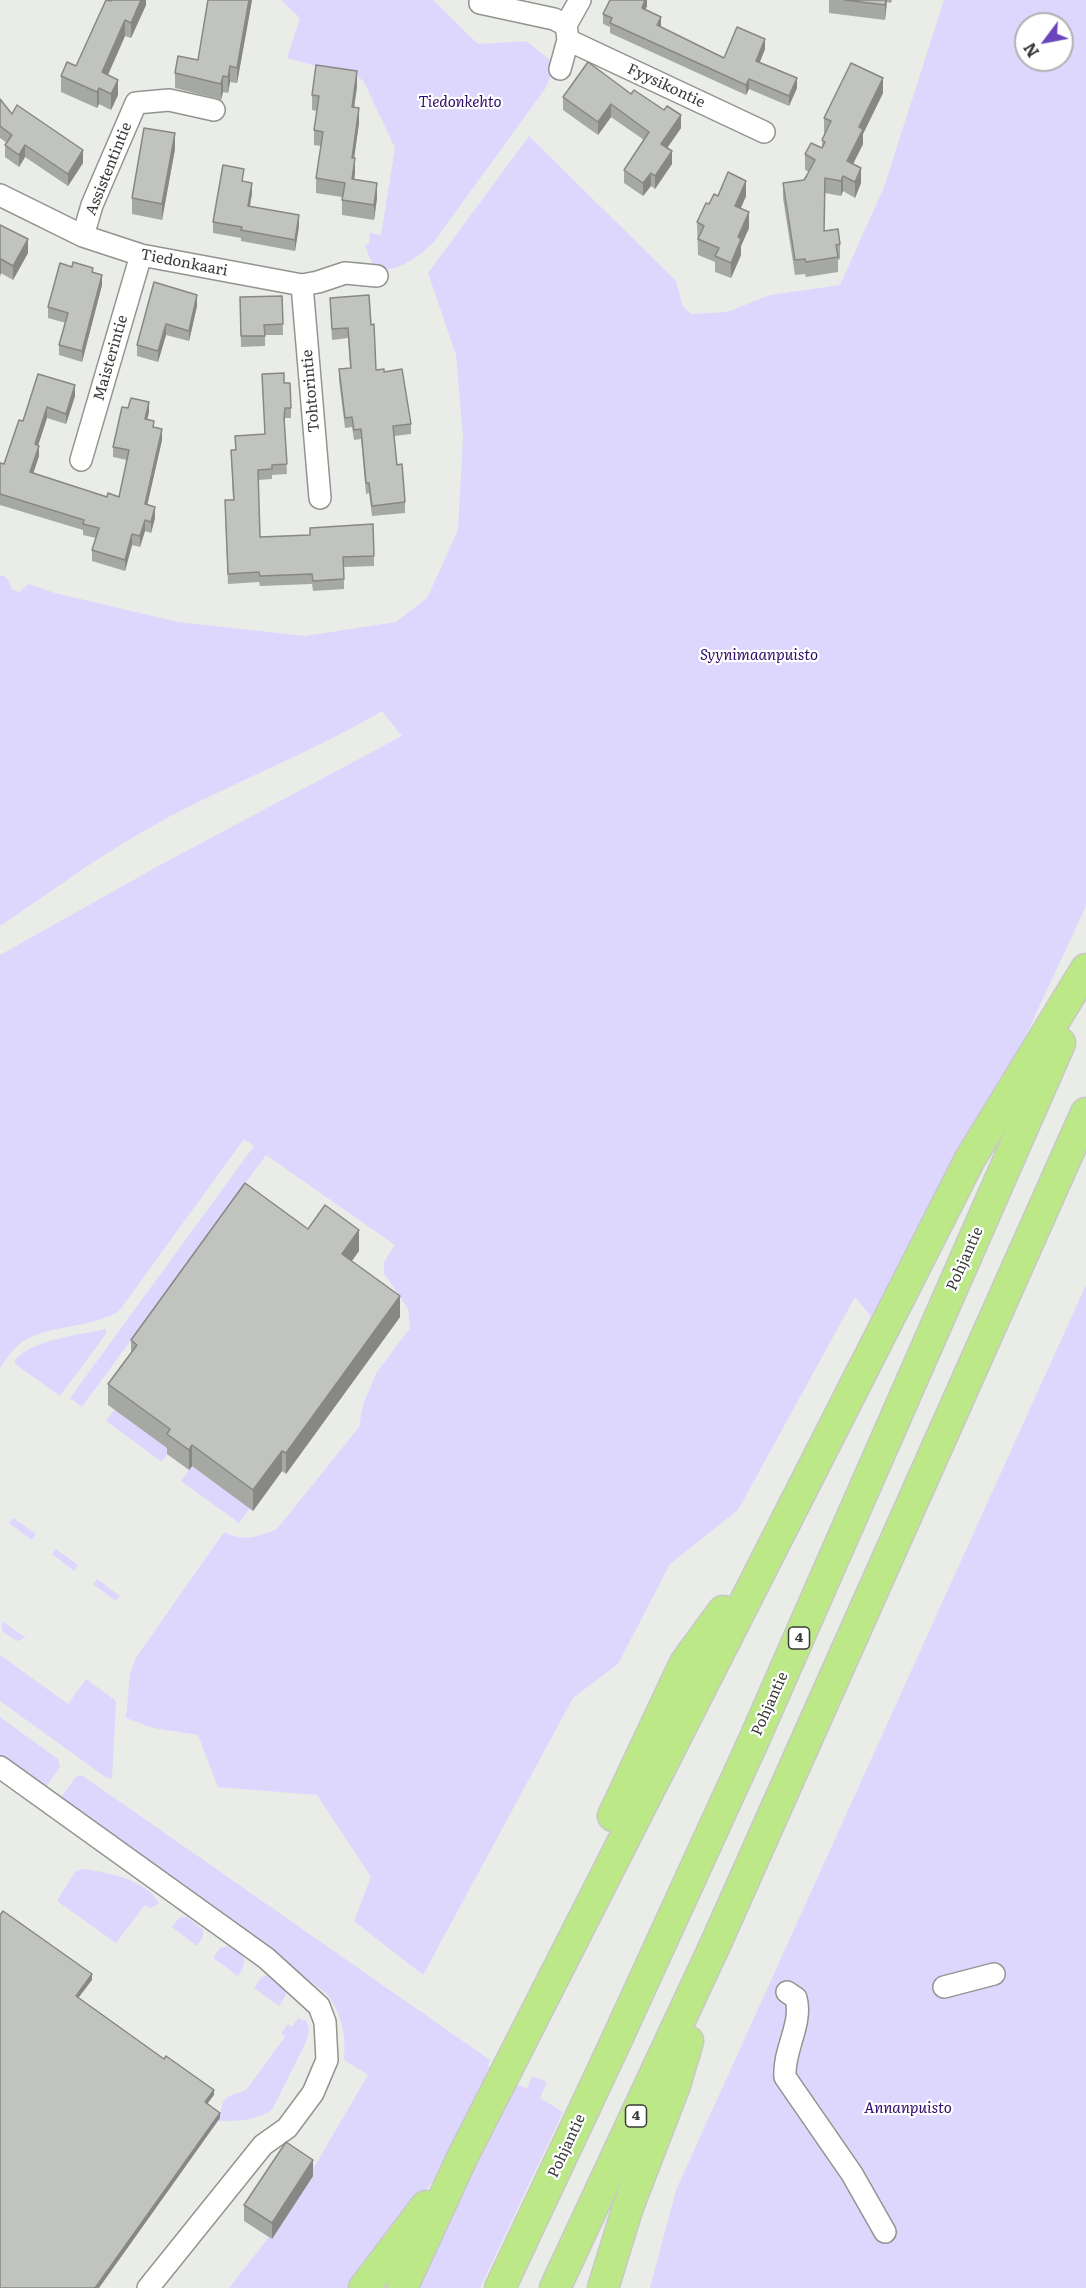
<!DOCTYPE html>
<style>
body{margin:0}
#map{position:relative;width:1086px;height:2288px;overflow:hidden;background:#eaece7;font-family:Literata,serif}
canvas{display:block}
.north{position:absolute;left:1014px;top:12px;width:60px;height:60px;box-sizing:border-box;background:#fff;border:2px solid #b0b1b0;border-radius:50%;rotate:238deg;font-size:16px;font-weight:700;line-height:24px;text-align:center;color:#3a3b39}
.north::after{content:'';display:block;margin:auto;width:21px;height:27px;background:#6944bc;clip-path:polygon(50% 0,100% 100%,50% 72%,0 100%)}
</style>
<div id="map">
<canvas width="1086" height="2288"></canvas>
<div class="north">N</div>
</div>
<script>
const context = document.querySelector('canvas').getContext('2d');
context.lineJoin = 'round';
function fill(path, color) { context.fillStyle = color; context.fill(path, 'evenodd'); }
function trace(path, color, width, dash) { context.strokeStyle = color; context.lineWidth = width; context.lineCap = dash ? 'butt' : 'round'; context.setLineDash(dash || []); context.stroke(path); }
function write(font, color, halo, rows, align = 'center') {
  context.font = font + ' Literata,serif'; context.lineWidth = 4.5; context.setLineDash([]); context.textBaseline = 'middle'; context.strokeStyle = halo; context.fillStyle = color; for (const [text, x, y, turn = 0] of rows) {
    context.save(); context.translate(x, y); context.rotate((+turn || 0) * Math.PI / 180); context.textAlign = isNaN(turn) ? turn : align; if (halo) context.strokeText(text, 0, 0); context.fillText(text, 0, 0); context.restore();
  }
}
const green = new Path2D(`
 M281 0H433L478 44 526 41 554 63 553 71 545 89 433 243C417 258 397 272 375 270L365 246 369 243 370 233 381 235 395 148 364 82 360 78 287 58 300 18Z
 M944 0H1086V906L969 1158 880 1327 855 1297 738 1510 670 1564 618 1664 573 1698 423 1975 354 1921 371 1877 317 1795 218 1787 198 1735 153 1728 126 1718 130 1674 135 1659 224 1532C241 1542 259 1537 277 1529L359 1427 363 1404 377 1372 410 1328 408 1309 384 1273V1262L395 1245 266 1155 82 1407 70 1398 254 1146 244 1139 119 1311C92 1328 50 1325 25 1340 14 1347 7 1358 0 1368V955L162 864 402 736 382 711C303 758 216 788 137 835 90 862 45 896 0 926V575L6 577 13 590 19 592 29 584 55 593 178 622 305 636 396 622 427 598 458 530 463 437 456 355 428 273 529 136 676 281 683 307 692 314 727 312 770 295 840 285 884 187ZM1026 24H1062V60H1026Z
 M1086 1285V2288H650L676 2190Z
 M106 1329V1334L60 1396 15 1364V1360C33 1339 80 1335 106 1329Z
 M115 1409 170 1450 162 1462 106 1421Z
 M192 1466 250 1508 239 1523 181 1481Z
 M13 1518 36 1534 32 1540 9 1523Z
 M56 1549 78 1565 74 1571 52 1554Z
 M97 1579 120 1596 116 1601 93 1584Z
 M2 1621 26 1638 17 1641 2 1631Z
 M0 1655 68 1704 86 1679 115 1700 116 1703 112 1779 107 1778 0 1701Z
 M0 1717 58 1759 60 1767 44 1790 0 1759Z
 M78 1776H83L490 2060 488 2067 496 2071 451 2153 422 2197 357 2288H229L269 2237 272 2239 368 2075 344 2060C346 2034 342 2015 327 1994L58 1801 75 1778Z
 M81 1869C104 1871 149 1880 159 1904L150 1908 145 1905 116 1943 57 1901 75 1872Z
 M183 1917H187L203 1930V1937L197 1946 172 1927 178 1919Z
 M228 1946C244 1956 250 1958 238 1976L213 1958 220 1948Z
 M267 1975 284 1985 286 1995 279 2006 254 1988 261 1978Z
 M299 2017 301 2020H306L309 2029 306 2042 272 2110C255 2121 238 2121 218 2121L223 2102 227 2097 246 2090 285 2037 281 2033 288 2024 292 2027Z
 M532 2076 547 2082 540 2098 563 2112 480 2288H417L517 2084 527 2089Z`);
const minor = new Path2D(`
 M480 3 554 19 566 25
 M568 40 764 132
 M560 69 568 40 566 25 580 0
 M0 195 83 236 141 255 302 285 318 282 345 273 377 276
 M83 236 92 205 136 103 169 100 214 110
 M302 285 320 498
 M81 460 141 255
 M0 1767 266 1958 319 2006 325 2022 327 2060 313 2093 287 2128 263 2145 148 2288
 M944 1987 994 1974
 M787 1992 796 1998C803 2024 783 2050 785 2077L852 2174 885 2232`);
const highway = new Path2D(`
 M613 1816 685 1663 723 1611
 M364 2288 426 2206
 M402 2288 462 2158 970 1159 1086 969
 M500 2288 612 2050 754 1740 1060 1043
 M555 2288 716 1943 1086 1113
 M603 2288 628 2207 675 2085 688 2041`);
const wall = new Path2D(`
 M146 0V5L131 38 125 36 108 75 118 95 111 110 99 104 97 108 61 92V76L76 66 111 1Z
 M252 0 237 83 230 82 228 93 223 92 221 100 175 88V73L198 60Z
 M647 0V6L645 10 661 27 724 58 765 49 760 62 797 88 789 106 749 89 746 95 610 33V27L603 24V14Z
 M829 0H892L891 3 887 2 885 20 829 13Z
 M357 86 354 108 359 123 354 158 355 173 354 180 377 198 374 220 342 215V197L316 193V178L321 146 314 145V130L317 111 312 110V95Z
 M883 93 863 134V144L853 164 861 183 855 198 843 191 841 196 825 193 824 231 840 244V259L838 260V272L806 277 805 274 795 275 783 198V183L804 180 809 172 805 170V154L822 148V140L825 134 824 133V118Z
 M631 94 681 128 667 148 672 164 655 189 651 186 643 196 624 183V170L644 140 611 117 598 135 563 110V97Z
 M0 99 12 114 83 163 68 186 25 157 19 167 5 157V145L7 143 0 138Z
 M175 149 162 220 132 214V198Z
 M243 181 252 193 250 206 299 226 295 251 241 241V238L213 233V222Z
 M718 196H746L740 209 749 228 741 246V255L731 278 715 272V262L698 255 697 222 709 204Z
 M0 225 28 253 13 280 1 273 0 276Z
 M93 272 102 285 82 362 59 355V345L66 323 48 318V307Z
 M154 282 197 306 189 341 166 335 158 362 137 356V345Z
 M282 296 283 335H265V346L241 347 240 297Z
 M330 298 371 325 376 370 384 372 411 424V434L394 436 397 465 405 502V513L372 516 369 493 366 494 361 439 354 440 352 427 345 428 339 380V369L350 368 348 338 332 340Z
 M38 374 75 396 66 424 47 418 38 445 39 456 33 473 107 497H119L127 460 113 457V447L149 412 147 419 154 427 162 440 147 505 155 518 151 533 145 531 140 547 132 545 125 571 92 561V550L96 538 83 535V530L0 505V463L4 464 23 421Z
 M262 374 284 383 291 408V418H285L284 424 287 474 272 475V479L258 480 260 537 374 556V566L344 567V589L313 591 312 584 260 586 259 582 228 584 225 510 233 500 231 450H235V436L265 434Z
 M308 1229 359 1251 352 1261 400 1317 286 1474 282 1471 253 1511 192 1466 189 1470 167 1454V1448L108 1405V1384L131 1353V1340Z
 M313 2176 272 2239 244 2221V2205Z`);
const shadedWall = new Path2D(`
 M141 0H146V5L131 38V23Z
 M249 0H252L237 83V68Z
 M645 0H647V6L642 18V8Z
 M886 0H887L885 20V5Z
 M661 17V27L657 25Z
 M125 20V36L102 88V72Z
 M765 39V49L756 71V61Z
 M230 66V82L228 93V77Z
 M357 71V86L352 122V107Z
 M223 76V92L221 100V84Z
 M797 78V88L789 106V96Z
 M883 78V93L863 134V144L847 176V161L859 127Z
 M749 79V89L746 95V85Z
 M118 80V95L111 110V94Z
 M99 88V104L97 108V92Z
 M611 104V117L598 135V122Z
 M359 108V123L352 173V158Z
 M681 115V128L661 157V144Z
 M175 133V149L162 220V204Z
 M25 145V157L19 167V155Z
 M83 150V163L68 186V174Z
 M672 151V164L655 189V176Z
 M355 158V173L352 194V179Z
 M861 168V183L855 198V182Z
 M651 173V186L643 196V183Z
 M843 176V191L841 196V181Z
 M746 181V196L735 222V206Z
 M252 183V193L248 217V206Z
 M377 183V198L374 220V205Z
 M749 212V228L741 246V255L731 278V263L738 237Z
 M299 215V226L295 251V240Z
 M28 239V253L13 280V266Z
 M1 259V273L0 276V261Z
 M102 275V285L82 362V351Z
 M197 295V306L189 341V331Z
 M166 324V335L158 362V351Z
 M75 385V396L66 424V414Z
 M149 402V412L145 429V419Z
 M47 407V418L35 455V444Z
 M162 429V440L145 515V504Z
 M39 446V456L30 483V472Z
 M155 507V518L151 533V522Z
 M145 520V531L140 547V536Z
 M132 534V545L125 571V560Z
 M359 1230V1251L342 1274V1254Z
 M400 1296V1317L286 1474V1453Z
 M192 1445V1466L189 1470V1450Z
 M282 1451V1471L253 1511V1490Z
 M92 1974V1980L76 2001V1996Z
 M214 2090V2095L205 2107V2102Z
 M220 2113V2118L99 2288H95Z
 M313 2160V2176L272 2239V2223Z`);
const building = new Path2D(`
 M106 0 111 1 112 0H141L131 23 125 20 102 72 118 80 111 94 99 88 97 92 61 76 67 62 76 66Z
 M208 0H249L237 68 230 66 228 77 223 76 221 84 175 73 178 56 198 60Z
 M610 0H645L642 8 661 17 657 25 724 58 737 27 765 39 756 61 797 78 789 96 749 79 746 85 610 23 612 18 603 14Z
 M845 0H886L885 5Z
 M588 62 631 94 634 90 664 110 667 106 681 115 661 144 672 151 655 176 651 173 643 183 624 170 649 132 611 104 598 122 563 97Z
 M851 63 883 78 859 127 863 129 847 161 861 168 855 182 843 176 841 181 825 178 824 231 838 229 840 244 836 245 838 257 806 262 805 259 795 260 783 183 804 180 807 175 815 160 805 154 811 143 822 148 825 142 822 140 831 121 824 118Z
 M316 65 357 71 352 107 359 108 352 158H355L352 179 377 183 374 205 342 200 345 183 316 178 323 132 314 130 319 96 312 95Z
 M0 99 12 114 17 105 83 150 68 174 25 145 19 155 5 145 12 135 0 126Z
 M144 128 175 133 162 204 132 198Z
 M223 165 244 169 242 181 252 183 248 206 299 215 295 240 241 230 242 227 213 222Z
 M728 172 746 181 735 206 749 212 738 237 741 239 731 263 715 256 719 248 698 239 704 226 697 222 706 203 709 204 714 194 718 196Z
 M0 225 28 239 13 266 1 259 0 261Z
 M73 262 93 268 92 272 102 275 82 351 59 345 68 313 48 307 60 263 72 267Z
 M154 282 197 295 189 331 166 324 158 351 137 345Z
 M369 295 371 325 374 324 376 370 384 369V372L402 369 411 424 393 426 397 465 402 464 405 502 372 506 369 483H366L361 429 354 430 352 417 345 418 339 369 351 368 348 328 332 329 330 298Z
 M282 296 283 324 264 325 265 336H241L240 297Z
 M284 373V383H290L291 408H285L284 418 287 464 272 465V469L258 470 260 537 310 535V528L373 524 374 556 343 557 344 579 313 581 312 574 260 576 259 572 228 574 225 500H234L231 450H236L235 436 265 434 262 374Z
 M38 374 75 385 66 414 47 407 35 444 39 446 30 472 107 497 108 493 119 497 129 450 113 447 122 407 128 408 131 398 149 402 145 419 154 421 153 427 162 429 145 504 155 507 151 522 145 520 140 536 132 534 125 560 92 550 99 528 83 524 84 520 0 494V463L4 464 19 420 23 421Z
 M245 1183 308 1229 325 1205 359 1230 342 1254 400 1296 286 1453 282 1451 253 1490 192 1445 189 1450 167 1434 170 1429 108 1384 137 1345 131 1340Z
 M3 1911 92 1974 76 1996 164 2059 166 2056 214 2090 205 2102 220 2113 95 2288H0V1915Z
 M286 2142 313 2160 272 2223 244 2205Z`);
const shields = [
 [799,1638,21],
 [636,2116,21]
];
const shieldNames = [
 ["4",799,1638],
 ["4",636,2116]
];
const streetNames = [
 ["Fyysikontie",666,86,25],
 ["Assistentintie",109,169,-68],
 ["Tiedonkaari",184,263,11],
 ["Maisterintie",111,358,-74],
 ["Tohtorintie",311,391,-95],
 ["Pohjantie",965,1259,-66],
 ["Pohjantie",770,1704,-66],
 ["Pohjantie",567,2146,-65]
];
const parkNames = [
 ["Tiedonkehto",460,103],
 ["Syynimaanpuisto",759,656],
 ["Annanpuisto",908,2109]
];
fill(green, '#ddd7fe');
trace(minor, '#929490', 24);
trace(highway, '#c8c8c8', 33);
trace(minor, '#fff', 21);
trace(highway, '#bde887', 30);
fill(wall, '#a6a8a4');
fill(shadedWall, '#878886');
fill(building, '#c1c3bf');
trace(building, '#878886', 1.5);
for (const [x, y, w] of shields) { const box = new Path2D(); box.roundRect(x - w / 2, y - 11, w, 22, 4.5); context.fillStyle = '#fff'; context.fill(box); trace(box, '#3a3b39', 1.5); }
write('bold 14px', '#3a3b39', null, shieldNames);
write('15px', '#3a3b39', '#fff', streetNames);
write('italic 15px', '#310b69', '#fff', parkNames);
</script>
